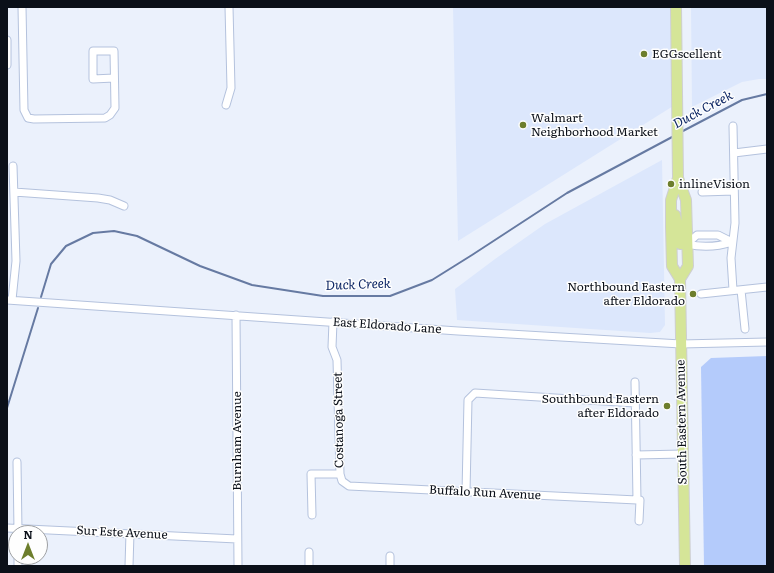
<!DOCTYPE html>
<style>
body{margin:0}
#map{position:relative;width:774px;height:573px;overflow:hidden;background:#ebf1fc;font-family:Literata,serif}
canvas{display:block}
.frame{position:absolute;inset:0;border:8px solid #0b1019;pointer-events:none}
.north{position:absolute;left:8px;top:525px;width:40px;height:40px;box-sizing:border-box;background:#fefefe;border:1px solid #9d9fa2;border-radius:50%;rotate:0deg;font-size:11px;font-weight:700;line-height:16px;text-align:center;color:#0b1019}
.north::after{content:'';display:block;margin:auto;width:14px;height:18px;background:#6d7e2c;clip-path:polygon(50% 0,100% 100%,50% 72%,0 100%)}
</style>
<div id="map">
<canvas width="774" height="573"></canvas>
<div class="frame"></div>
<div class="north">N</div>
</div>
<script>
const context = document.querySelector('canvas').getContext('2d');
context.lineJoin = 'round';
function fill(path, color) { context.fillStyle = color; context.fill(path, 'evenodd'); }
function trace(path, color, width, dash) { context.strokeStyle = color; context.lineWidth = width; context.lineCap = dash ? 'butt' : 'round'; context.setLineDash(dash || []); context.stroke(path); }
function write(font, color, halo, rows, align = 'center') {
  context.font = font + ' Literata,serif'; context.lineWidth = 3; context.setLineDash([]); context.textBaseline = 'middle'; context.strokeStyle = halo; context.fillStyle = color; for (const [text, x, y, turn = 0] of rows) {
    context.save(); context.translate(x, y); context.rotate((+turn || 0) * Math.PI / 180); context.textAlign = isNaN(turn) ? turn : align; if (halo) context.strokeText(text, 0, 0); context.fillText(text, 0, 0); context.restore();
  }
}
const built = new Path2D(`
 M453 7H676L678 103 458 241Z
 M691 7H767V79H759L742 82 692 107Z
 M662 160 665 325 660 332 650 333 457 320 455 289 495 259 545 224Z`);
const green = new Path2D(`
 M767 356V566H704L701 367 711 358Z`);
const stream = new Path2D(`
 M681 132 742 100 767 94
 M41 297 51 264 66 246 93 233 114 231 137 236 200 266 252 285 323 296H390L432 280 472 255 567 193 674 136
 M7 408 38 308`);
const minor = new Path2D(`
 M22 7 24 110 28 118 34 119 105 118 110 115 115 108 114 51H93V79L114 78
 M7 40V65
 M226 105 231 88 229 7
 M733 126 735 223 731 258 733 290
 M734 153 767 149
 M14 192 98 198 110 200 124 206
 M702 192 734 191
 M687 244 697 235H718L732 242
 M687 244C703 248 717 247 732 242
 M741 290 745 329
 M701 294 767 287
 M7 300 458 331 681 344 767 342
 M12 300 16 261 13 166
 M236 315 238 566
 M333 322 332 347 337 360 340 474 342 481 349 486 637 500
 M635 382 637 500H640L639 521
 M636 455 683 454
 M17 462 18 531
 M466 492 468 400 475 393 635 403
 M312 515 311 474H340
 M7 528 237 539
 M309 552V566
 M390 556V566
 M18 557V566
 M129 566 130 533`);
const primary = new Path2D(`
 M676 7 678 178 686 200 688 266 680 279
 M678 178 671 200V227L672 266 680 279 685 566
 M675 215 678 227 679 242 680 244H687`);
const markers = [
 [644,54,4,"#6d7e2c"],
 [523,125,4,"#6d7e2c"],
 [671,184,4,"#6d7e2c"],
 [693,294,4,"#6d7e2c"],
 [667,406,4,"#6d7e2c"]
];
const poiNames = [
 ["EGGscellent",652,54],
 ["Walmart",531,118],
 ["Neighborhood Market",531,132],
 ["inlineVision",679,184],
 ["Northbound Eastern",685,287,"right"],
 ["after Eldorado",685,301,"right"],
 ["Southbound Eastern",659,399,"right"],
 ["after Eldorado",659,413,"right"]
];
const streetNames = [
 ["East Eldorado Lane",387,326,4],
 ["Costanoga Street",339,420,-91],
 ["South Eastern Avenue",682,422,-91],
 ["Burnham Avenue",237,441,-90],
 ["Buffalo Run Avenue",485,493,3],
 ["Sur Este Avenue",122,533,3]
];
const waterNames = [
 ["Duck Creek",703,110,-28],
 ["Duck Creek",358,285,-2]
];
fill(built, '#dce7fc');
fill(green, '#b4cbfb');
trace(stream, '#667aa2', 2);
trace(minor, '#b4c2dd', 9);
trace(primary, '#cecfd1', 12);
trace(minor, '#fff', 7);
trace(primary, '#d5e598', 10);
for (const [x, y, r, color] of markers) { const dot = new Path2D(); dot.arc(x, y, r, 0, 2 * Math.PI); context.fillStyle = color; context.fill(dot); trace(dot, '#fefefe', 1.5); }
write('12px', '#0b1019', '#fefefe', poiNames, 'left');
write('12px', '#0b1019', '#fefefe', streetNames);
write('italic 13px', '#0d2664', '#fefefe', waterNames);
</script>
